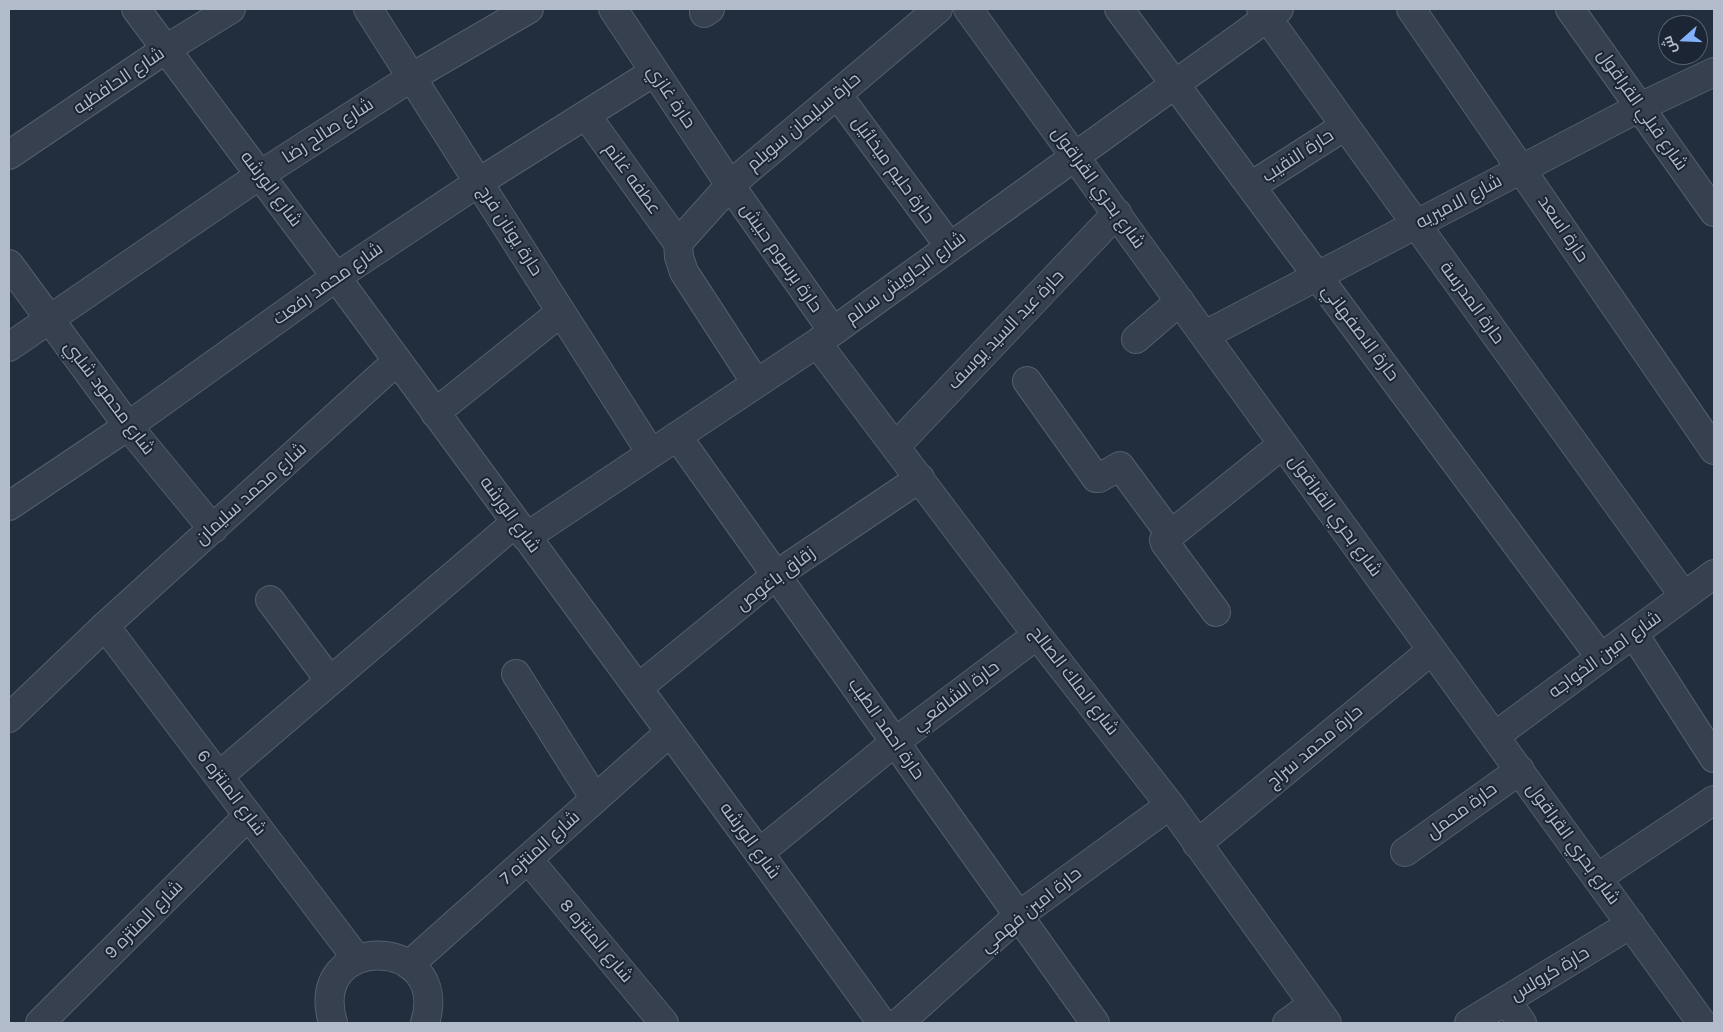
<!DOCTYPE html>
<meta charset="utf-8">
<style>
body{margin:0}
#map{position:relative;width:1723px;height:1032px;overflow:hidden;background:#222e3e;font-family:Karla,Cairo,sans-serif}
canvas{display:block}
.frame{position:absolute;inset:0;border:10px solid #b2bbc9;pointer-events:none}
.north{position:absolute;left:1658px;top:15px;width:50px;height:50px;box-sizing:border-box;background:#1c2533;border:1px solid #58616f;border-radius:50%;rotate:250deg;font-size:14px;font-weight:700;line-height:20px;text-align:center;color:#b2bbc9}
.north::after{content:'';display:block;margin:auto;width:18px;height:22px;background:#84b1fc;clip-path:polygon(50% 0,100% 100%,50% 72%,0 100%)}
</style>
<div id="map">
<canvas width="1723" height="1032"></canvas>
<div class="frame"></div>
<div class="north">ش</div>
</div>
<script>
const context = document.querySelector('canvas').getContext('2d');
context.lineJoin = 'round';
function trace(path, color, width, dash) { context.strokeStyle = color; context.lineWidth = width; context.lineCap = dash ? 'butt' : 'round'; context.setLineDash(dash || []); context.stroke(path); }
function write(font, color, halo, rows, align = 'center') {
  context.font = font + ' Karla,Cairo,sans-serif'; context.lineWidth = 4; context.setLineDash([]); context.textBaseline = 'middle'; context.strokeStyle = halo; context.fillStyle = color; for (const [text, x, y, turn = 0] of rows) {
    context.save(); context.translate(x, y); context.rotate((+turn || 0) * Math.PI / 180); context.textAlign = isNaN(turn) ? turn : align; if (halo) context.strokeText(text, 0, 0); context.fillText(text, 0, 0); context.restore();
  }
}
const minor = new Path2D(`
 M136 9 336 277 759 853 882 1023
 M368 9 651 453
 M613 9 730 185 833 331
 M968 9 1702 1023
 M1119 9 1601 658
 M1261 9 1684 596
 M1411 9 1714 450
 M1570 9 1714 212
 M704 13 710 9
 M837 94 950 247
 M586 115 678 243 679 257 684 272 756 383
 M9 155 166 49 231 9
 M1251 186 1345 126
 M678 243 730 185 938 9
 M9 264 128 426 213 529
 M1205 335 1640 107 1714 72
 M1136 339 1180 301
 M817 343 1037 635 1170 805 1327 1023
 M9 347 260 175 412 77 529 9
 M1027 381 1096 478H1099L1120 466 1171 535
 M435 413 561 312
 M677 436 1095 1023
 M896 446 1117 213
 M9 506 128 426 336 277 479 182 654 72
 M526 537 817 343 1279 9
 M270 600 330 681
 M1216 612 1165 543 1164 540 1283 444
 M105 626 357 959
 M1634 634 1714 758
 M516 674 595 799
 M638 688 776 575 920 478
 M9 718 105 626 397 361
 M1495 736 1714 574
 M219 776 515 523
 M1197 844 1432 650
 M1405 852 1520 770
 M759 853 895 742 1037 635
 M528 859 664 1023
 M1597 878 1714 800
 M409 965 670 732
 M1506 1000 1522 1023
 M40 1023 248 816
 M333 1023C306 931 452 935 425 1023
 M899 1023 1018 916 1170 805
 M1287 1023 1313 1004
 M1469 1023 1631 924`);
const streetNames = [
 ["شارع الحافظيه",119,81,-34],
 ["حارة غازي",671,97,56],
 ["شارع قبلي القراقول",1642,110,55],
 ["حارة سليمان سويلم",804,122,-40],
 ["شارع صالح رضا",328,131,-33],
 ["حارة النقيب",1298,156,-33],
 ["حارة حليم ميخائيل",893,170,54],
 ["عطفه غانم",632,179,54],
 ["شارع بحري القراقول",1098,188,54],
 ["شارع الورشه",271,189,53],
 ["شارع الاميريه",1459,202,-28],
 ["حارة اسعد",1563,229,56],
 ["حارة يونان فرج",510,231,57],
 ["حارة برسوم حبيش",781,258,55],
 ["شارع الجاويش سالم",906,278,-36],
 ["شارع محمد رفعت",328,284,-35],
 ["حارة المدرسة",1472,303,54],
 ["حارة عبد السيد يوسف",1006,330,-46],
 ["حارة الاصفهاني",1360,333,53],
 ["شارع محمود شلبي",109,398,53],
 ["شارع محمد سليمان",251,494,-42],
 ["شارع الورشه",510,515,54],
 ["شارع بحري القراقول",1335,516,54],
 ["زقاق باغوص",776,579,-37],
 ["شارع امين الخواجه",1605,655,-36],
 ["شارع الملك الصالح",1074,681,52],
 ["حارة الشافعي",956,696,-37],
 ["حارة احمد الطيب",886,729,55],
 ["حارة محمد سراج",1315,747,-40],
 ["شارع المنتزه 6",231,793,53],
 ["حارة محمل",1462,811,-36],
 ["شارع الورشه",750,841,54],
 ["شارع بحري القراقول",1573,844,54],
 ["شارع المنتزه 7",540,848,-42],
 ["حارة امين فهمي",1031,910,-39],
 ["شارع المنتزه 9",144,920,-45],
 ["شارع المنتزه 8",596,941,50],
 ["حارة كرولس",1550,974,-31]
];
trace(minor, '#555e6c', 30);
trace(minor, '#37404e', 28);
write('18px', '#b2bbc9', '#1c2533', streetNames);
</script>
